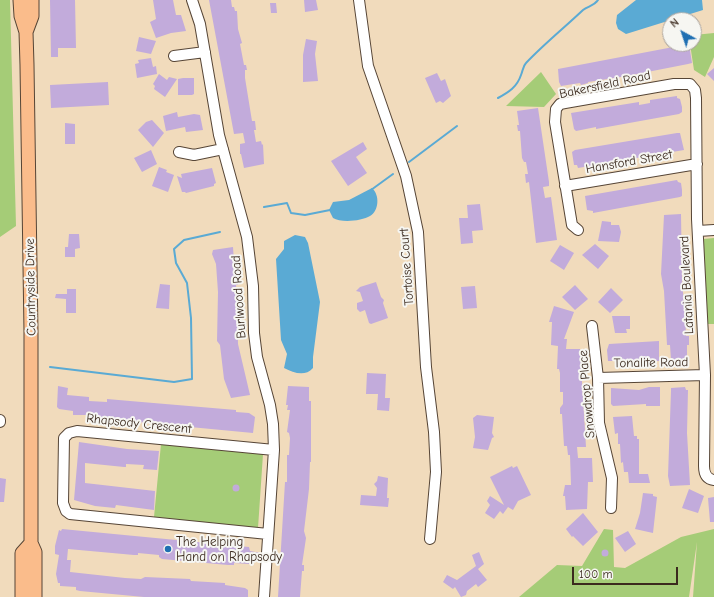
<!DOCTYPE html>
<style>
body{margin:0}
#map{position:relative;width:714px;height:597px;overflow:hidden;background:#f1dbbc;font-family:"Comic Neue",sans-serif}
canvas{display:block}
.north{position:absolute;left:662px;top:12px;width:40px;height:40px;box-sizing:border-box;background:#f6f6f2;border:1px solid #aba49d;border-radius:50%;rotate:320deg;font-size:11px;font-weight:700;line-height:16px;text-align:center;color:#3b2a1e}
.north::after{content:'';display:block;margin:auto;width:14px;height:18px;background:#1f6fb2;clip-path:polygon(50% 0,100% 100%,50% 72%,0 100%)}
.scale{position:absolute;left:572px;top:567px;width:106px;height:18px;box-sizing:border-box;border:2px solid #3b2a1e;border-top:0;padding-left:5px;font-size:12px;line-height:14px;white-space:nowrap;color:#3b2a1e;-webkit-text-stroke:3px #f6f6f2;paint-order:stroke}
</style>
<div id="map">
<canvas width="714" height="597"></canvas>
<div class="north">N</div>
<div class="scale">100 m</div>
</div>
<script>
const context = document.querySelector('canvas').getContext('2d');
context.lineJoin = 'round';
function fill(path, color) { context.fillStyle = color; context.fill(path, 'evenodd'); }
function trace(path, color, width, dash) { context.strokeStyle = color; context.lineWidth = width; context.lineCap = dash ? 'butt' : 'round'; context.setLineDash(dash || []); context.stroke(path); }
function write(font, color, halo, rows, align = 'center') {
  context.font = font + ' "Comic Neue",sans-serif'; context.lineWidth = 4; context.setLineDash([]); context.textBaseline = 'middle'; context.strokeStyle = halo; context.fillStyle = color; for (const [text, x, y, turn = 0] of rows) {
    context.save(); context.translate(x, y); context.rotate((+turn || 0) * Math.PI / 180); context.textAlign = isNaN(turn) ? turn : align; if (halo) context.strokeText(text, 0, 0); context.fillText(text, 0, 0); context.restore();
  }
}
const green = new Path2D(`
 M0 0H10L16 226 0 237Z
 M714 33V57L705 77 694 70 690 44H694V35Z
 M541 72 556 94 544 107 506 106Z
 M714 238V324H706L703 243V239Z
 M161 444 263 454 258 528 154 517Z
 M604 529 613 530 614 567 625 568 681 537 714 529V597H693L697 542 689 597H519L557 565 582 566Z`);
const water = new Path2D(`
 M636 0H702L703 10 626 34 618 29 616 23 617 15Z
 M372 188C380 195 379 211 370 216 362 221 341 223 333 218L329 210 333 202 349 200Z
 M295 235 305 237 308 243 320 302 313 357V368C305 377 294 373 284 368L287 354 281 340 276 259 284 249V241Z`);
const stream = new Path2D(`
 M498 98C509 92 517 87 521 75 523 70 523 66 526 63 544 44 564 28 583 10 588 6 594 6 598 0
 M409 162 457 126
 M371 190 393 174
 M264 207 287 203 291 213 305 215 330 210
 M50 367 174 382 192 379 191 318 187 283 176 263 174 249 184 240 220 232`);
const building = new Path2D(`
 M50 0H75L76 48H58V57H51Z
 M153 0H173L176 15H181L186 31 171 33 156 38 150 22 156 19Z
 M209 0H231L232 7H234L235 11H237L238 29 242 43 240 44 244 65H246L247 70H245V78L251 115 252 121H255L256 130H254L256 142 261 141 262 145 263 144 264 164 244 168 241 154H240V144L245 143 243 133 234 134Z
 M304 0H316L318 10 305 12Z
 M270 3H276L277 13H271Z
 M139 37 156 41 151 54 136 51Z
 M306 39 317 41 315 54 318 81 303 82V55Z
 M689 44 692 63 688 64 627 76 588 82V83L581 85 580 83 561 86 559 82 558 69Z
 M151 58 153 67 156 66 157 74 137 78 135 64 139 63 138 60Z
 M714 68V81L707 74Z
 M437 73 441 81 445 79 451 96 443 103 440 101 436 103 425 78Z
 M159 74 167 80 169 77 177 79 165 97 154 89 155 86 153 84Z
 M183 78H194V94L192 95H178V79Z
 M108 82 109 105 51 108 50 85Z
 M677 96V98L680 99 682 107V112L679 114 596 129V127L576 131 574 129 571 113 639 102V105L650 103V100Z
 M538 108 549 182V186L543 187 545 198 551 197 557 240 536 243 529 182 526 183 525 174H528L526 162H524L522 158 520 131H518L517 125H519L517 111Z
 M177 112 178 117 194 114 200 115 203 130 186 132 185 127 166 131 163 116Z
 M152 120 164 133 153 147 138 130 146 122Z
 M65 123 75 124V144H65Z
 M677 133H680L684 150 578 168 577 165H574L572 152 575 150Z
 M363 142 367 149 356 157 367 173 348 186 331 161Z
 M151 150 157 164 142 172 134 158Z
 M159 167 167 170 166 172 174 175 168 192 152 186Z
 M212 168 216 183 214 184V186L186 193 185 192H182L177 176 182 178 181 174Z
 M677 180 678 182 681 183 682 190V196L680 197 593 213V211L587 210 585 196Z
 M480 204 483 230 472 231 473 243 461 244 459 218H468L467 205Z
 M681 214 682 279 684 305H685L686 336H689V345H687V361L671 360 670 345H667L664 291 661 274 664 215Z
 M602 221 611 222V225H619L621 232 619 242 598 241Z
 M69 234H79L80 248 75 249V257H65V247H68Z
 M595 244 609 256 598 269 582 255Z
 M560 245 574 253 564 270 550 261Z
 M233 247 235 277H237L238 285H236L237 296 239 297 238 305H237L238 344 250 395 231 398 224 379 220 345 217 341 218 292 216 264 212 254 213 250Z
 M376 282 381 297 384 300 383 303 388 318 371 324 369 323 365 310 360 312 357 309V303L363 301 360 292 356 291 360 287Z
 M160 284 170 285 169 309 156 308Z
 M575 285 588 299 575 310 562 297Z
 M475 286 477 308 463 309 461 287Z
 M611 288 623 300 610 313 598 302Z
 M67 289H76V313H66V299L55 298 56 294H67Z
 M554 306 574 312 564 339H567L566 349H580L586 447H577L578 458H592L593 482H588L587 509 566 510 565 496H563L565 485H571L570 455H568L567 446H564L562 414H560V408L563 404V392H560V373L559 369H557L558 346 551 345 552 322H549Z
 M612 316H630V329H626L627 333H615Z
 M659 341V361H608L607 350 609 344Z
 M367 373 386 374 385 398H390L389 411 377 410 378 394H366Z
 M58 386 68 388 67 395 89 397V401L107 402V399L130 401 236 410V412L249 413 255 417 253 433 127 421 87 415H73V411L59 409 57 407Z
 M288 386 309 387V401H311V462H310L309 489 304 531 306 538 302 565H304V571H302L300 597H278L285 482H287V455H289L290 438 289 433 287 432 290 410H287L288 405H286Z
 M649 387H660V406H646V404L613 406 611 404V388L639 390Z
 M685 387 686 390H688L687 433 690 485 670 486 668 476 671 391V388Z
 M477 415 494 417 492 433 494 437 492 438 488 450 473 448 475 437 473 418Z
 M632 416 634 436H637V439H639V474H648L650 483H629L628 472H624L623 462 621 463 620 444H618V433L615 434 613 417Z
 M79 442 127 449 159 451 157 470 143 469 144 465 126 464V467H124L85 463V483L155 491 154 510 116 505 115 508 95 506 74 500Z
 M512 466 513 468 517 466 531 495 518 501 513 510 508 507 503 514 500 511 494 519 485 513 490 505 487 501 490 496 504 505 490 477Z
 M378 476 388 478 387 498H389L388 507 360 505 361 495 376 496 377 488 374 484 377 481Z
 M0 478 6 479 4 502H0Z
 M232.5 488a3.5 3.5 0 1 1 7 0a3.5 3.5 0 1 1-7 0Z
 M689 489 704 496 698 513 682 508Z
 M643 493 653 494V496L657 497 653 533 635 529 640 513Z
 M714 497V522H710L708 498Z
 M583 513 598 532 583 546 573 536 572 537 566 529Z
 M62 529 249 547 250 551 261 553 260 557 250 556 249 564 234 563V565H228L162 559 159 557V555L138 553V555H134L68 549 67 560H71L70 572 125 578 141 579 145 577 190 579 191 581 225 583V585L245 588 248 590V597H144L80 591 76 590V587L60 586V583H58L56 574 59 555 55 554V546L59 530 61 531Z
 M628 531 636 544 625 552 615 538Z
 M601.5 553a3.5 3.5 0 1 1 7 0a3.5 3.5 0 1 1-7 0Z
 M479 552 484 564 478 569 487 580 478 587 476 584 467 591 466 595 461 597 455 587 453 589 443 582 447 575 457 580 476 566 472 555Z`);
const minor = new Path2D(`
 M192 0 200 24 219 135 247 237 253 286 254 333 257 357 270 405 273 424 274 450 264 597
 M359 0 368 66 406 176 418 232 426 367 434 432 436 472 430 539
 M174 56 205 52
 M179 152 194 155 223 149
 M565 186 697 164
 M578 230 572 225 555 122 556 109 560 104 565 103 674 84H690L695 90 696 98 697 219 705 375 704 466C704 473 706 479 714 480
 M698 231 714 230
 M592 326 598 378 599 423 612 478 611 508
 M598 378 705 375
 M0 420V422
 M268 534 70 514 66 511 63 503 64 438 69 433 77 431 274 450`);
const major = new Path2D(`
 M20 0 21 16 26 32 27 65 31 333V543L35 552V597
 M26 32 32 16V0
 M22 597V553L31 543`);
const markers = [
 [168,549,4,"#1f6fb2"]
];
const streetNames = [
 ["Bakersfield Road",605,85,-12],
 ["Hansford Street",629,162,-10],
 ["Tortoise Court",407,267,-94],
 ["Latania Boulevard",687,285,-93],
 ["Countryside Drive",31,287,-91],
 ["Burlwood Road",239,297,-94],
 ["Tonalite Road",651,363,-1],
 ["Snowdrop Place",587,394,-95],
 ["Rhapsody Crescent",139,424,6]
];
const poiNames = [
 ["The Helping",176,542],
 ["Hand on Rhapsody",176,557]
];
fill(green, '#a5cc77');
fill(water, '#5aaad4');
trace(stream, '#5aaad4', 2);
fill(building, '#c2abdb');
trace(minor, '#564536', 12);
trace(major, '#564536', 15);
trace(minor, '#fff', 10);
trace(major, '#fabc8b', 13);
for (const [x, y, r, color] of markers) { const dot = new Path2D(); dot.arc(x, y, r, 0, 2 * Math.PI); context.fillStyle = color; context.fill(dot); trace(dot, '#f6f6f2', 1.5); }
write('13px', '#3b2a1e', '#f6f6f2', streetNames);
write('13px', '#3b2a1e', '#f6f6f2', poiNames, 'left');
</script>
